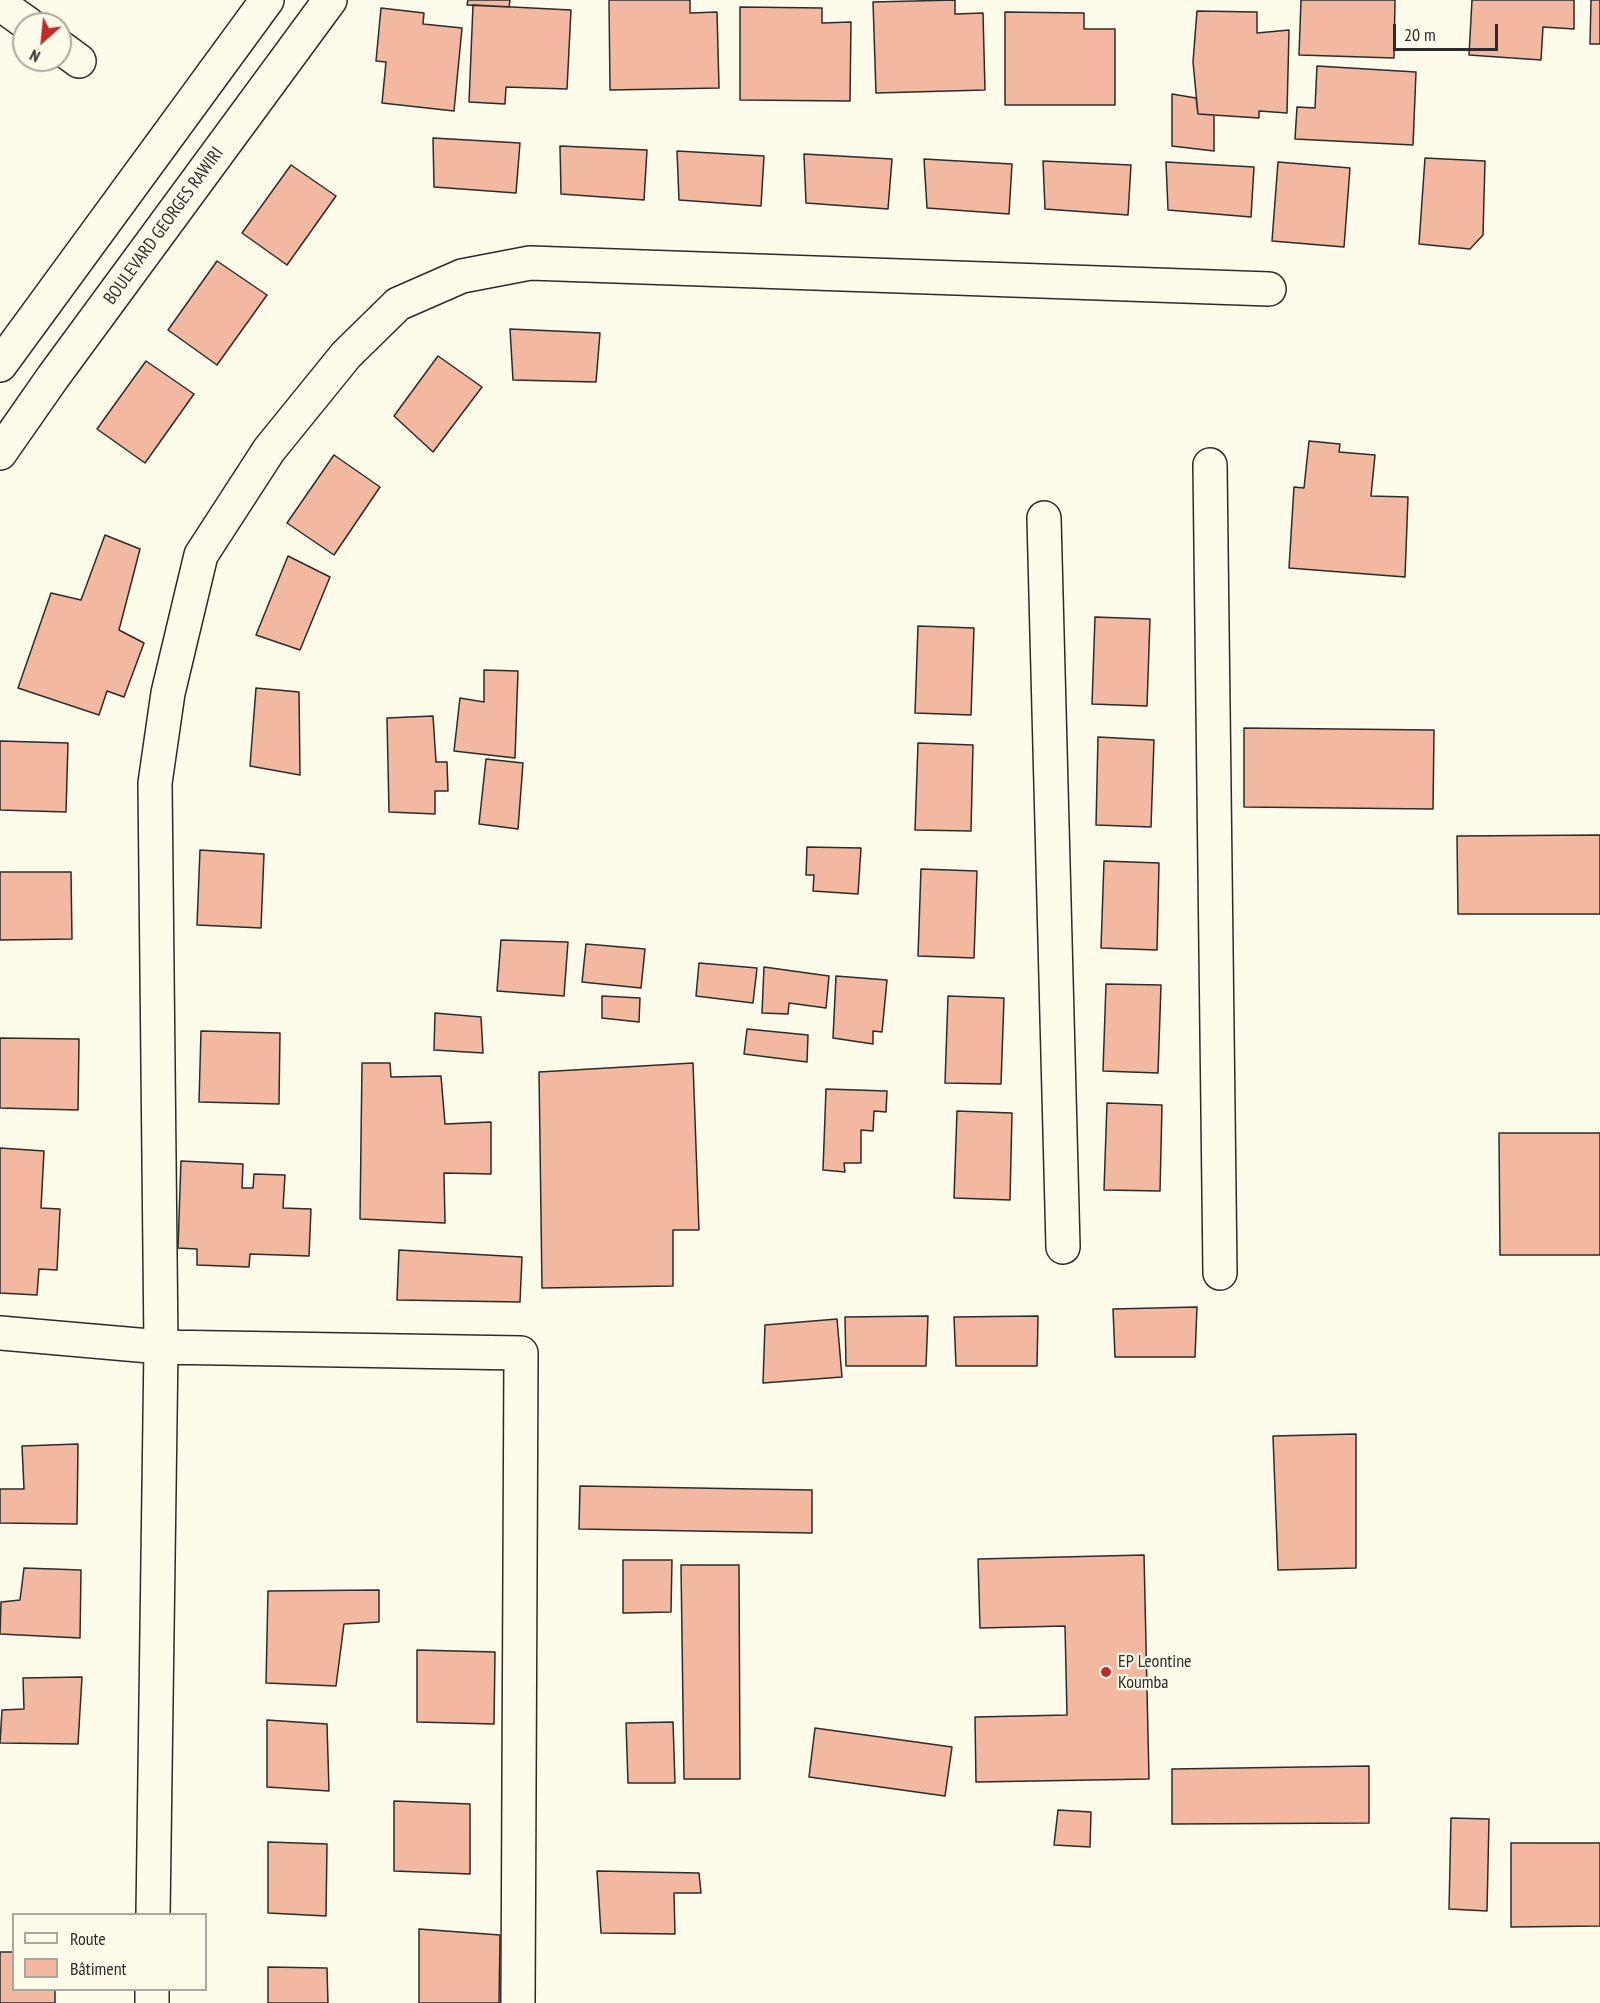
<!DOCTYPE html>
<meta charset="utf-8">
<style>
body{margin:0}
#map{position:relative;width:1600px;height:2003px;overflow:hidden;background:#fdfbea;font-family:"PT Sans Narrow",sans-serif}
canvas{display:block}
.legend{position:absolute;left:12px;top:1913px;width:195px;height:78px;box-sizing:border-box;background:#fdfbea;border:2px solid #a9a89e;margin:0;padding:8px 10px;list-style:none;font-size:18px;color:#2b2b2b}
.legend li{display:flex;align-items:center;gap:12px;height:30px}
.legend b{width:30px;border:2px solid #a9a89e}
.north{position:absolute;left:12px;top:12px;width:60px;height:60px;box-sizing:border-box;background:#fdfbea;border:2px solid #a9a89e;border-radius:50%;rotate:207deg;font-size:16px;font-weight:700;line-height:24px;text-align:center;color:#2b2b2b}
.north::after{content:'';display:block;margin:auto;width:21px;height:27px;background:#c62828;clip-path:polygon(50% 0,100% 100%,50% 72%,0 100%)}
.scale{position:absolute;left:1393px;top:24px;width:105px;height:27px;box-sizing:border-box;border:3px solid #2b2b2b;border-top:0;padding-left:8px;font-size:18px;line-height:21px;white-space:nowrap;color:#2b2b2b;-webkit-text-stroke:4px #fdfbea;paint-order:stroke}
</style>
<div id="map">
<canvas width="1600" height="2003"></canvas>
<ul class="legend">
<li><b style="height:8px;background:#fdfbea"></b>Route</li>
<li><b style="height:16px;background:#f2b8a0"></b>Bâtiment</li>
</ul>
<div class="north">N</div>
<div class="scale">20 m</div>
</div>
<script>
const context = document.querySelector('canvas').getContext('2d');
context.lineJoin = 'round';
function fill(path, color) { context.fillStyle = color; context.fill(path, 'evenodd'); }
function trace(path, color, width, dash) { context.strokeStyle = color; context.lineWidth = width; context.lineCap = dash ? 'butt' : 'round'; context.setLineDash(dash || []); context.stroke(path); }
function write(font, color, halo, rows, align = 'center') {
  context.font = font + ' "PT Sans Narrow",sans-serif'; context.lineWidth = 4.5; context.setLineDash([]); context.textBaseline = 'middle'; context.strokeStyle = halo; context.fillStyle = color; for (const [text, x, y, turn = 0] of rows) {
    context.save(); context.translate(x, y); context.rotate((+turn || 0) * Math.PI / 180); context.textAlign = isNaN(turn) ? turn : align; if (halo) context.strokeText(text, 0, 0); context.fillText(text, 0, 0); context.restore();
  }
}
const building = new Path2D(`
 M468 0H510L509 7 467 5Z
 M609 0H690V13L717 12 719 88 610 90Z
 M955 0V14L983 13 985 90 876 93 873 2Z
 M1301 0H1395L1394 58 1299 55Z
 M1472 0H1574V29L1543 27 1541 60 1469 55Z
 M1591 0H1600V44H1590Z
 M473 5 571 10 567 89 506 87 505 104 469 102Z
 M740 7 822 8V23L851 22 850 101 740 100Z
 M381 8 424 13 423 24 462 28 454 111 382 103 386 62 376 61Z
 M1197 11 1257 12V33L1289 30 1287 113 1259 111V118L1198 114 1193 62Z
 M1005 12 1084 13V29H1115V105H1005Z
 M1317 66 1416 72 1413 145 1295 139 1297 107 1315 108Z
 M1172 94 1196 98 1198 114 1214 115V151L1172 146Z
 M433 138 520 143 516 193 434 187Z
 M560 146 647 150 644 200 561 194Z
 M677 151 764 156 761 206 679 200Z
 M804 154 892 159 888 209 806 203Z
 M1425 158 1485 161 1483 235 1470 249 1419 244Z
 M924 159 1012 164 1009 214 927 208Z
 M1043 161 1131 165 1128 215 1045 209Z
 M1166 162 1254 167 1251 217 1168 210Z
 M1278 162 1350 168 1344 247 1272 241Z
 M291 165 336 196 287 265 242 233Z
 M217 261 267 295 217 365 168 330Z
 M510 329 600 333 596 382 513 380Z
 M438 356 482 387 433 452 394 416Z
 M146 361 194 394 145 463 97 429Z
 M1309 441 1340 444 1339 452 1375 455 1371 496 1408 497 1405 577 1289 568 1294 487 1304 488Z
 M334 455 380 487 334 555 287 523Z
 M105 535 140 549 119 630 144 643 124 697 107 691 99 715 18 688 51 593 81 600Z
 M288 556 330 577 300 650 256 635Z
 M1095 617 1150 619 1147 706 1092 704Z
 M918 626 974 628 971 715 915 713Z
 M484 670 518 671 515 758 454 751 460 698 484 702Z
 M256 688 299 692 300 775 250 766Z
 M433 716 436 762H447L448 791H435V814L389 812 387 718Z
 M1244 728 1434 730 1433 809 1244 807Z
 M1098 737 1154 740 1151 827 1096 825Z
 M0 741 68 743 66 812 0 810Z
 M918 743 973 745 971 831 915 830Z
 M486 759 523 763 518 829 479 824Z
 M1600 835V914H1458L1457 836Z
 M807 847 861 848 858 894 813 891 814 875H806Z
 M200 850 264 854 261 928 197 925Z
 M1104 861 1159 863 1157 950 1101 948Z
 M921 869 977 871 974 958 918 956Z
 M0 872H71L72 939 0 940Z
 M501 940 568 942 564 996 497 991Z
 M586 944 645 949 641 988 582 982Z
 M699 963 757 968 753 1003 696 996Z
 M764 967 829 976 826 1008 789 1003 788 1014 762 1013Z
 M836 976 887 980 882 1032 873 1031V1044L833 1038Z
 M1106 984 1161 985 1158 1073 1103 1071Z
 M602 996 640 998 639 1022 602 1018Z
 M948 996 1004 998 1001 1084 945 1083Z
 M435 1013 481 1017 483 1053 434 1050Z
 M747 1029 808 1035 807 1062 744 1054Z
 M201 1031 280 1033 279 1104 199 1102Z
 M0 1038 79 1039 78 1110 0 1108Z
 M362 1063H390L391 1077 441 1076 445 1124 491 1122V1174L444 1173 445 1223 360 1219Z
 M693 1063 699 1230H673V1286L542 1288 539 1072Z
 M826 1089 887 1091 886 1112 874 1111 873 1131 861 1130V1163H844L845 1172 823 1170Z
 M1107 1103 1162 1105 1160 1191 1104 1190Z
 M957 1111 1012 1113 1010 1200 954 1198Z
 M1499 1133H1600V1255H1500Z
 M0 1148 44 1151 41 1208 60 1209 57 1270 39 1269 37 1295 0 1293Z
 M181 1161 243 1164 242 1188H253L254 1174 285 1175 283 1208 311 1209 309 1256 250 1254 249 1267 197 1265V1249L178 1248Z
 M399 1250 522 1257 520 1302 397 1300Z
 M1197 1307 1195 1357H1115L1113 1309Z
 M928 1316 926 1366H846L845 1317Z
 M1038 1316 1037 1366H956L954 1317Z
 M837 1319 842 1377 763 1383 765 1325Z
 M1356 1434V1568L1278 1570 1273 1436Z
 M78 1444 77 1524 0 1523V1489H24L22 1446Z
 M580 1486 812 1490V1533L579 1529Z
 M1144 1555 1149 1779 976 1782 975 1717 1067 1715 1065 1626 980 1628 978 1559Z
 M623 1560H672L671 1612 623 1613Z
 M681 1565H739L740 1779H684Z
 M24 1568 81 1570 80 1638 0 1634 1 1602 20 1600Z
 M379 1590V1622L344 1624 336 1686 266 1683 268 1591Z
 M417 1650 495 1652 494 1724 417 1722Z
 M82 1677 78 1744 0 1743 2 1710 24 1709 23 1678Z
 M267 1720 327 1724 329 1791 267 1787Z
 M673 1722 675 1783H628L626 1723Z
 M815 1728 952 1747 945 1796 809 1777Z
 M1369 1766V1823L1172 1824V1769Z
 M394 1801 470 1804V1874L394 1871Z
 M1058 1810 1091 1812 1090 1847 1054 1845Z
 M1451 1818 1489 1819 1487 1911 1449 1909Z
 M268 1842 327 1844 326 1916 268 1913Z
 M1511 1843H1600V1926L1511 1927Z
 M597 1871 699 1873 701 1893H674L675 1934 601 1933Z
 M419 1929 500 1935 499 2003H419Z
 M0 1952H14V1990H55V2003H0Z
 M268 1967 327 1968 328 2003H268Z`);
const minor = new Path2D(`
 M0 4 28 24
 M60 47 79 61
 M1210 465 1220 1273
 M1044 518 1063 1247
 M0 1333 161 1347 521 1353 518 2003
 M153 1914 161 1347 155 783 168 693 201 555 269 450 346 355 398 304 462 276 530 263 1269 289
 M152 2003V1990`);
const major = new Path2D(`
 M0 365 267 0
 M0 453 53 377 330 0`);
const markers = [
 [1106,1672,6,"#c62828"]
];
const streetNames = [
 ["BOULEVARD GEORGES RAWIRI",164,226,-54]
];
const poiNames = [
 ["EP Leontine",1118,1662],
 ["Koumba",1118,1683]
];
fill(building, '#f2b8a0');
trace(building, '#2b2b2b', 1.5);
trace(minor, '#2b2b2b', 36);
trace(major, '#2b2b2b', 36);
trace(minor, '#fdfbea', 33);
trace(major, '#fdfbea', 33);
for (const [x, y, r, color] of markers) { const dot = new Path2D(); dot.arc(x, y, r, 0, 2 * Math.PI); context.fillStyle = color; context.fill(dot); trace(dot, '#fdfbea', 2); }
write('18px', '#2b2b2b', '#fdfbea', streetNames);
write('18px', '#2b2b2b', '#fdfbea', poiNames, 'left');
</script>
